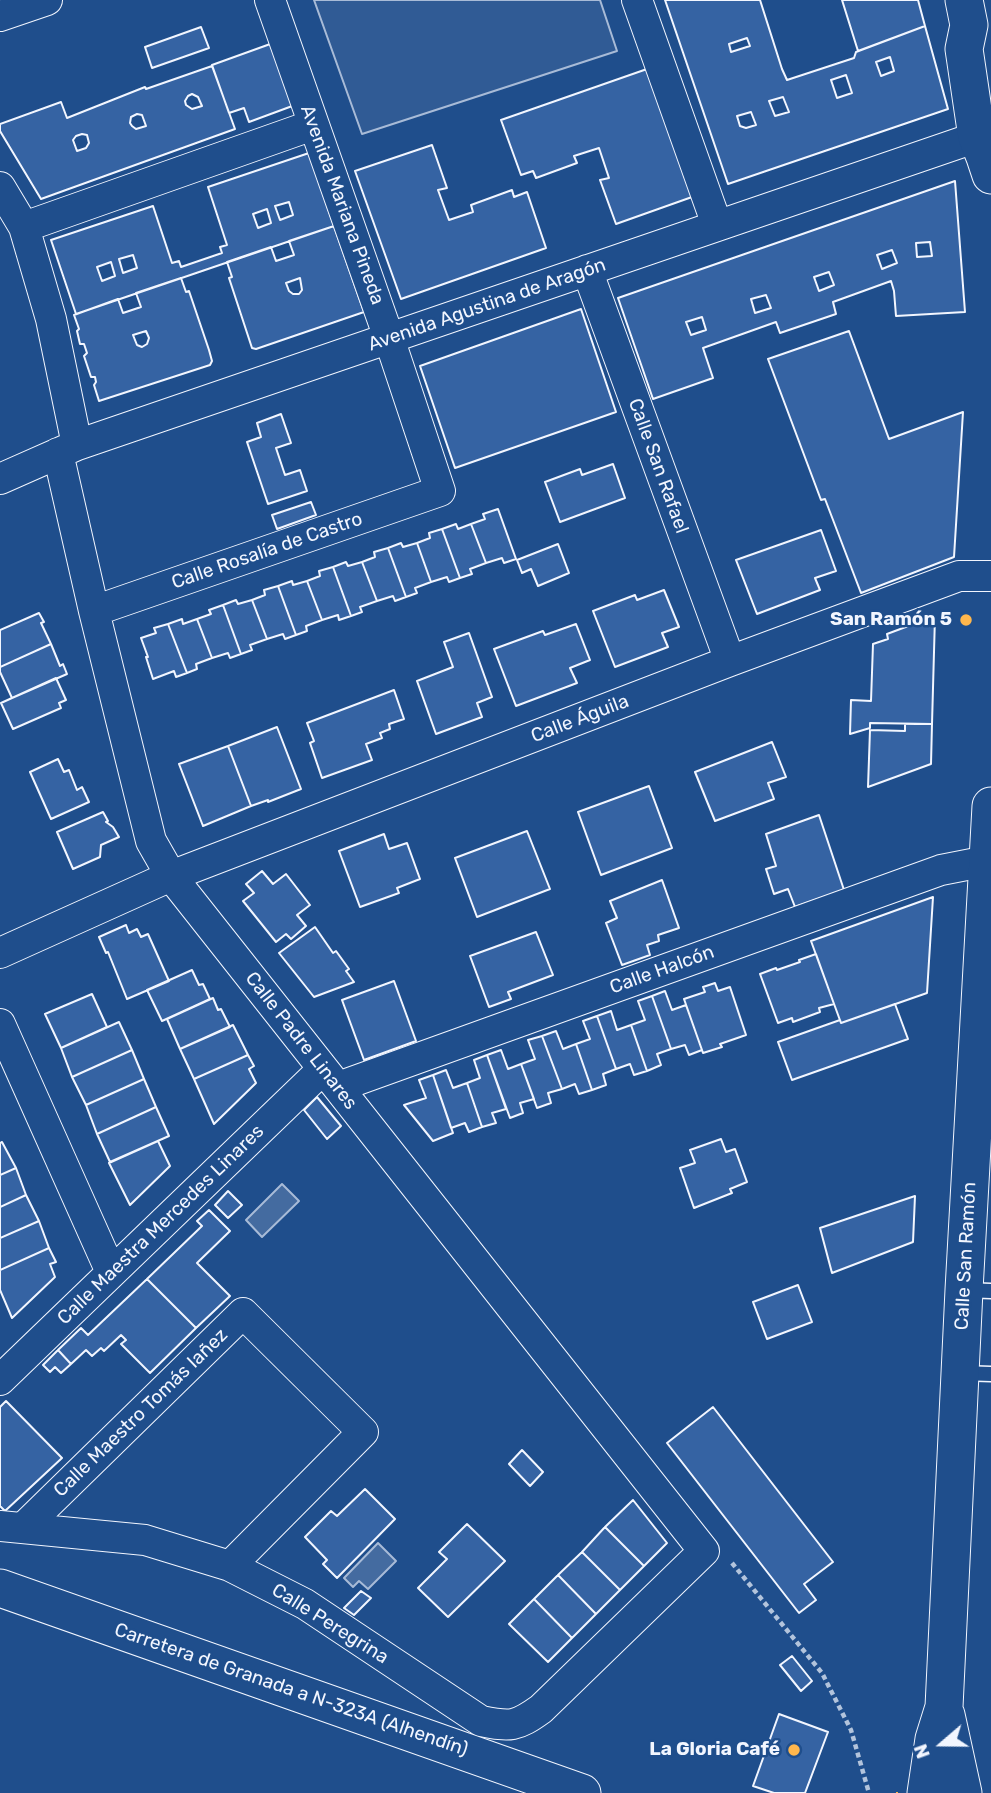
<!DOCTYPE html>
<meta charset="utf-8">
<style>
body{margin:0}
#map{position:relative;width:991px;height:1793px;overflow:hidden;background:#1f4e8c;font-family:Rubik,sans-serif}
canvas{display:block}
.north{position:absolute;left:907px;top:1709px;width:70px;height:70px;-webkit-text-stroke:5px #1f4e8c;paint-order:stroke;rotate:250deg;font-size:19px;font-weight:700;line-height:28px;text-align:center;color:#f2f6ff}
.north::after{content:'';display:block;margin:auto;width:24px;height:32px;background:#f2f6ff;clip-path:polygon(50% 0,100% 100%,50% 72%,0 100%)}
</style>
<div id="map">
<canvas width="991" height="1793"></canvas>
<div class="north">N</div>
</div>
<script>
const context = document.querySelector('canvas').getContext('2d');
context.lineJoin = 'round';
function fill(path, color) { context.fillStyle = color; context.fill(path, 'evenodd'); }
function trace(path, color, width, dash) { context.strokeStyle = color; context.lineWidth = width; context.lineCap = dash ? 'butt' : 'round'; context.setLineDash(dash || []); context.stroke(path); }
function write(font, color, halo, rows, align = 'center') {
  context.font = font + ' Rubik,sans-serif'; context.lineWidth = 5; context.setLineDash([]); context.textBaseline = 'middle'; context.strokeStyle = halo; context.fillStyle = color; for (const [text, x, y, turn = 0] of rows) {
    context.save(); context.translate(x, y); context.rotate((+turn || 0) * Math.PI / 180); context.textAlign = isNaN(turn) ? turn : align; if (halo) context.strokeText(text, 0, 0); context.fillText(text, 0, 0); context.restore();
  }
}
const built = new Path2D(`
 M314 0H600L617 51 362 134Z`);
const water = new Path2D(`
 M282 1184 299 1201 262 1237 246 1220Z
 M378 1543 396 1561 368 1589 359 1581 353 1587 344 1578Z`);
const building = new Path2D(`
 M665 0H760L782 69 787 80 854 58 856 52 925 26 948 109 728 184ZM747 38 750 46 731 52 729 44ZM890 57 894 71 881 76 876 62ZM846 75 852 93 837 98 831 80ZM783 97 789 112 775 116 769 101ZM751 112 756 125 746 128 740 126 737 116Z
 M842 0H918L925 26 858 51Z
 M201 27 209 48 152 68 145 47Z
 M273 43 295 105 249 122 244 108 229 113 212 65Z
 M212 66 235 129 41 199 0 131V124L61 102 67 118 145 87 146 89ZM192 94 198 97 202 106 192 109 186 105 185 101 188 96ZM137 114 142 115 146 126 136 129 132 126 130 123 131 117ZM82 134 87 135 89 143 86 148 77 151 73 140 76 136Z
 M647 69 692 197 616 224 600 180 609 178 599 148 574 156 577 163 536 178 533 171 521 175 501 120Z
 M432 145 447 188 438 190 449 220 473 212 471 205 512 190 514 197 527 192 546 248 401 299 355 171Z
 M309 153 334 226 76 314 51 240 153 206 172 263 179 261 181 267 222 253 220 247 227 245 208 187ZM289 202 293 215 280 220 275 206ZM267 209 271 223 258 228 253 214ZM133 255 137 268 123 273 119 259ZM111 262 115 276 102 281 97 267Z
 M955 181 965 312 896 316 894 291 891 281 833 302 836 314 780 333 776 322 703 348 713 378 653 399 618 298ZM930 242 932 256 917 257 916 243ZM892 250 897 263 882 269 877 255ZM829 272 834 285 819 291 814 277ZM766 295 771 308 755 313 751 299ZM702 317 706 330 691 335 686 322Z
 M334 226 364 312 256 349 252 348 229 278 232 277 227 262 271 247 276 261 294 255 289 241ZM300 278 302 290 299 294H293L289 291 286 283Z
 M181 278 186 292 189 291 209 350 212 361 210 365 99 401 94 385 96 382 95 377H91L84 356 87 353 84 344H80L77 331 79 329 74 315 118 299 123 313 141 307 136 293ZM146 331 149 338 147 344 142 347 137 345 133 335Z
 M581 309 616 412 455 468 420 366Z
 M849 331 889 439 963 412 954 557 861 593 825 499 821 500 768 359Z
 M281 414 291 443 276 448 285 475 300 470 307 491 268 504 247 442 261 437 257 423Z
 M613 464 625 498 560 522 545 482 580 469 582 475Z
 M311 502 316 515 277 529 272 515Z
 M498 509 516 559 504 563 502 558 486 563 471 524 485 519 483 514Z
 M456 524 458 529 471 524 486 563 470 569 472 574 460 578 442 529Z
 M442 529 460 578 449 582 447 577 431 582 417 543 430 538 429 533Z
 M821 530 836 571 815 578 820 590 757 614 736 560Z
 M401 543 403 547 417 543 431 582 415 588 417 593 406 597 388 548Z
 M558 544 569 573 538 586 531 569 522 573 517 560Z
 M388 548 406 597 395 601 393 596 377 601 362 562 375 557 374 552Z
 M346 562 348 566 362 562 377 601 360 607 362 612 351 616 333 567Z
 M333 567 351 616 339 620 338 615 322 620 307 581 320 576 319 571Z
 M292 581 293 585 307 581 322 620 306 626 307 631 296 635 278 586Z
 M278 586 296 635 285 639 283 634 267 639 252 600 265 595 264 590Z
 M664 590 679 627 662 633 668 647 615 667 593 611 635 595 637 600Z
 M236 600 238 604 252 600 267 639 250 645 252 650 241 654 223 605Z
 M223 605 241 654 230 658 228 653 212 658 197 619 211 614 209 610Z
 M39 613 44 622 41 623 51 644 0 667V630Z
 M935 616 932 724 870 723V728L850 734 851 700 871 701 873 644 888 639 887 634Z
 M182 619 183 624 197 619 212 658 196 664 197 669 187 673 168 624Z
 M168 624 187 673 176 677 174 671 153 679 146 657H148L141 638 156 633 154 628Z
 M576 624 590 660 570 668 577 683 516 706 494 649 543 631 545 635Z
 M469 633 492 697 477 703 482 717 436 734 417 681 453 667 444 642Z
 M51 644 60 666 63 664 67 674 12 698 0 672V667Z
 M56 678 66 700 59 703 61 708 13 729 1 703Z
 M394 690 404 719 389 724 390 729 380 733 382 738 366 744 372 760 322 778 310 743 314 741 307 723Z
 M905 724H932L931 764 868 787 870 730 905 731Z
 M277 727 301 789 268 802V800L251 806 228 746Z
 M772 742 786 777 768 783 774 799 715 821 695 772Z
 M228 746 251 806 203 826 179 764Z
 M58 759 64 772 69 770 77 790 82 787 89 802 51 819 30 772Z
 M649 786 672 848 601 875 578 812Z
 M103 812 108 821 106 822 113 827 119 837 101 845 100 857 73 869 57 832Z
 M819 815 844 890 795 907 788 889 774 894 766 869 776 866 766 834Z
 M527 831 550 889 477 917 455 858Z
 M384 834 389 849 407 843 420 879 397 888 399 893 360 907 339 851Z
 M262 871 273 884 286 874 310 905 297 915 306 926 291 939 286 934 276 942 243 901 254 893 246 884Z
 M662 880 679 928 658 935 659 941 647 945 650 955 622 965 606 923 617 918 610 901Z
 M933 897 927 993 841 1023 811 941Z
 M126 925 129 933 137 929 141 937 148 934 169 981 127 999 108 952 106 953 99 937Z
 M315 927 333 953 336 951 349 969 346 971 354 982 314 997 279 953Z
 M536 932 553 975 508 992 511 999 489 1007 470 956Z
 M816 954 834 1004 819 1008 820 1012 793 1022 792 1018 778 1023 760 974 776 968 777 970 800 962 799 960Z
 M192 970 199 985 203 984 210 999 162 1021 147 990Z
 M394 981 416 1041 364 1060 342 1000Z
 M715 983 718 991 730 987 746 1035 720 1044 722 1047 703 1053 684 999 705 992 703 987Z
 M665 991 672 1010 686 1005 702 1050 689 1055 685 1045 671 1049 652 996Z
 M92 994 107 1027 61 1048 45 1014Z
 M652 996 671 1049 657 1054 661 1065 647 1071 631 1025 645 1020 638 1001Z
 M213 998 218 1010 221 1009 230 1027 180 1049 167 1019Z
 M895 1004 908 1039 792 1080 778 1042 840 1020 841 1023Z
 M611 1011 617 1030 631 1025 647 1071 634 1075 630 1064 616 1069 597 1016Z
 M597 1016 616 1069 603 1074 606 1085 592 1090 576 1044 590 1039 583 1021Z
 M119 1022 132 1050 72 1077 61 1048Z
 M233 1025 248 1055 194 1079 180 1049Z
 M556 1031 563 1049 576 1044 592 1090 579 1094 575 1084 562 1089 542 1036Z
 M542 1036 562 1089 548 1093 551 1103 537 1108 521 1064 535 1059 528 1040Z
 M132 1050 144 1079 86 1105 72 1077Z
 M501 1050 508 1069 521 1064 534 1099 520 1103 523 1113 510 1118 487 1055Z
 M248 1055 254 1066 249 1069 256 1083 214 1124 194 1079Z
 M487 1055 506 1109 492 1113 496 1123 482 1127 467 1083 480 1078 474 1060Z
 M446 1070 453 1088 467 1083 482 1127 469 1132 465 1123 451 1128 433 1075Z
 M433 1075 453 1133 433 1141 404 1105 426 1098 419 1080Z
 M144 1079 156 1107 97 1134 86 1105Z
 M317 1097 341 1126 327 1139 304 1110Z
 M156 1107 169 1136 110 1162 97 1134Z
 M721 1139 726 1152 735 1149 747 1182 730 1189 732 1193 694 1208 680 1168 695 1163 690 1150Z
 M158 1141 170 1166 130 1205 109 1163Z
 M2 1142 16 1168 0 1175V1143Z
 M16 1168 26 1195 0 1207V1175Z
 M228 1191 242 1205 228 1218 215 1205Z
 M26 1195 39 1221 0 1238V1207Z
 M915 1196 913 1242 832 1273 820 1228Z
 M209 1210 230 1231 197 1263 230 1296 196 1328 147 1279 202 1226 197 1221Z
 M39 1221 49 1248 0 1270V1238Z
 M49 1248 56 1262 50 1264 55 1277 12 1318 0 1290V1270Z
 M147 1279 196 1328 150 1373 121 1344 126 1340 121 1335 104 1351 101 1348 92 1356 86 1350 71 1364 58 1350 81 1328 88 1335Z
 M798 1285 812 1322 767 1339 753 1302Z
 M58 1350 71 1364 61 1373 55 1367 50 1372 43 1365Z
 M6 1401 62 1458 5 1511 0 1506V1407Z
 M713 1407 833 1562 804 1584 816 1600 799 1613 667 1443Z
 M522 1450 543 1472 530 1486 509 1464Z
 M365 1489 395 1519 337 1578 323 1564 327 1560 305 1537 331 1511 337 1516Z
 M633 1500 667 1543 644 1566 605 1527Z
 M467 1524 505 1561 448 1617 418 1588 447 1559 439 1552Z
 M605 1527 644 1566 620 1590 582 1552Z
 M582 1552 620 1590 596 1614 558 1575Z
 M558 1575 596 1614 572 1638 534 1599Z
 M361 1591 371 1598 354 1615 344 1608Z
 M534 1599 572 1638 548 1662 509 1624Z
 M792 1656 812 1681 801 1691 780 1665Z
 M779 1714 828 1732 805 1793H774L753 1786Z`);
const path = new Path2D(`
 M732 1563 822 1673 851 1730 869 1793`);
const service = new Path2D(`
 M965 1290 991 1291
 M961 1373 991 1374`);
const minor = new Path2D(`
 M637 0 717 225
 M0 16 47 0
 M0 187 24 227 51 319 77 445
 M24 227 313 125
 M587 270 730 661
 M0 479 77 445 977 137
 M94 611 440 491 389 338 270 0
 M0 953 171 876 730 661 959 576H991
 M0 1024 111 1272
 M338 1087 941 870 987 861
 M0 1380 323 1069
 M0 1526 145 1540 230 1566 305 1604 481 1721C511 1727 516 1727 541 1709L704 1551 171 876 151 841 94 611 58 453
 M23 1528 243 1313 363 1432 230 1566`);
const tertiary = new Path2D(`
 M964 0 969 25 964 49 977 137 985 157 991 175
 M0 1588 582 1793
 M946 1715 963 1793
 M926 1793 934 1739 944 1707 964 1290 991 806`);
const power = new Path2D(`
 M897 1793V1792`);
const markers = [
 [966,620,7,"#ffb74d"],
 [794,1750,7,"#ffb74d"]
];
const streetNames = [
 ["Avenida Mariana Pineda",342,205,70],
 ["Avenida Agustina de Aragón",487,305,-19],
 ["Calle San Rafael",658,466,70],
 ["Calle Rosalía de Castro",267,551,-19],
 ["Calle Águila",580,719,-21],
 ["Calle Halcón",662,970,-20],
 ["Calle Padre Linares",301,1041,52],
 ["Calle Maestra Mercedes Linares",161,1225,-44],
 ["Calle San Ramón",966,1256,-87],
 ["Calle Maestro Tomás Iañez",141,1413,-44],
 ["Calle Peregrina",330,1624,32],
 ["Carretera de Granada a N-323A (Alhendín)",291,1690,19]
];
const poiNames = [
 ["San Ramón 5",952,620],
 ["La Gloria Café",780,1750]
];
fill(built, '#305b95');
trace(built, '#a8bbd7', 2);
fill(water, '#446ba0');
trace(water, '#a8bbd7', 2);
fill(building, '#3563a3');
trace(building, '#f2f6ff', 2);
trace(service, '#f2f6ff', 17);
trace(minor, '#f2f6ff', 32);
trace(tertiary, '#f2f6ff', 39);
trace(path, '#b3c4dc', 4.5, [5, 3.5]);
trace(service, '#1f4e8c', 14);
trace(minor, '#1f4e8c', 30);
trace(tertiary, '#1f4e8c', 37);
trace(power, '#ffb74d', 2, [24, 5, 3.5, 5]);
for (const [x, y, r, color] of markers) { const dot = new Path2D(); dot.arc(x, y, r, 0, 2 * Math.PI); context.fillStyle = color; context.fill(dot); trace(dot, '#1f4e8c', 2.5); }
write('19px', '#f2f6ff', '#1f4e8c', streetNames);
write('bold 19px', '#f2f6ff', '#1f4e8c', poiNames, 'right');
</script>
